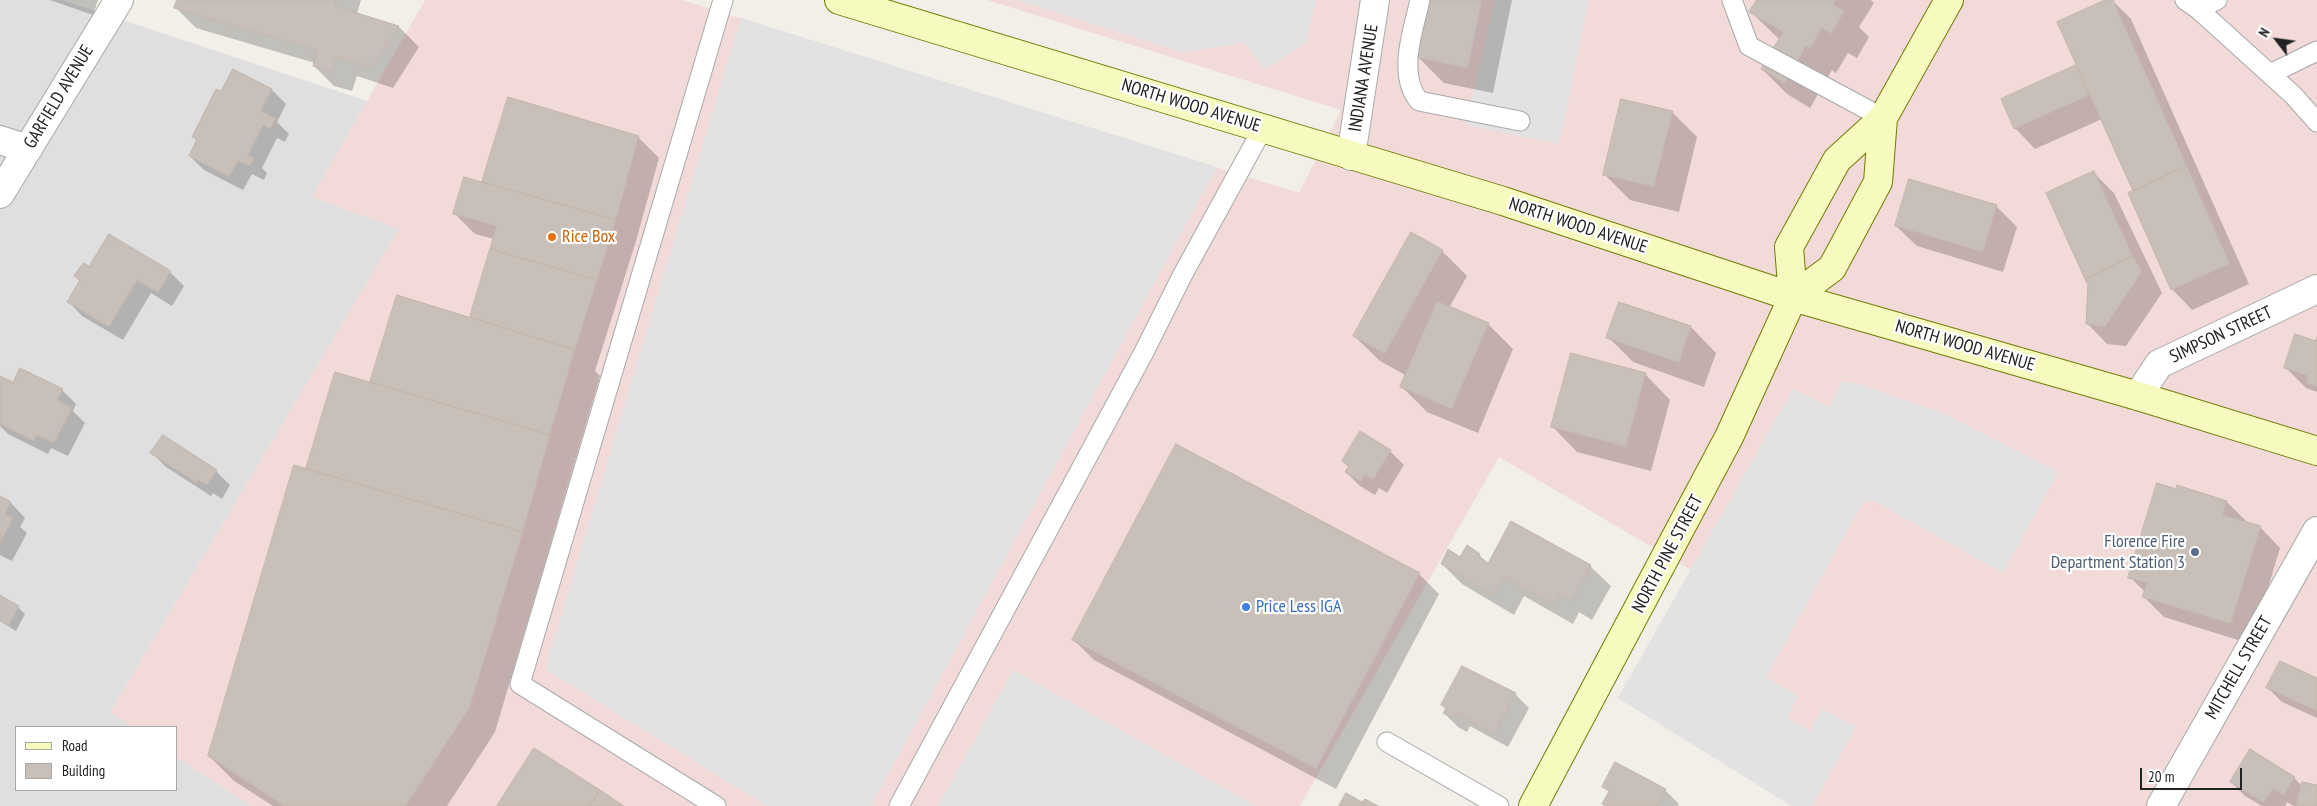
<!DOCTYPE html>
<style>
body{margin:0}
#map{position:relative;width:2317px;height:806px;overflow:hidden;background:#f2efe9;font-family:"PT Sans Narrow",sans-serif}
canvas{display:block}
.legend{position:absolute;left:15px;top:726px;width:162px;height:65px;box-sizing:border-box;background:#fff;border:1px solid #a7a7a7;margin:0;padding:6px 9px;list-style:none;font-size:15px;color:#222}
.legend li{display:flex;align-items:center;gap:10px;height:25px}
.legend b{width:25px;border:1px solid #a7a7a7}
.north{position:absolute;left:2252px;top:15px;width:50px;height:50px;-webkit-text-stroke:4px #fff;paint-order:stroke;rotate:300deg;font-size:14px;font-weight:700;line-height:20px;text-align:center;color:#222}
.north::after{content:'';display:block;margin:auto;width:18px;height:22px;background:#222;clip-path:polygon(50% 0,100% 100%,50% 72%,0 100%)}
.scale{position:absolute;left:2140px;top:768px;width:102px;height:22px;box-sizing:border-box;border:2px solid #222;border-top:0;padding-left:6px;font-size:15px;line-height:18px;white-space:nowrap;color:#222;-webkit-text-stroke:4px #fff;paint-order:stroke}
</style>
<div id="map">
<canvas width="2317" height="806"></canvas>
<ul class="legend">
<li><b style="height:6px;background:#f7fabf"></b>Road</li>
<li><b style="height:14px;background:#c7bfb8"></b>Building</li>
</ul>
<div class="north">N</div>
<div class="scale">20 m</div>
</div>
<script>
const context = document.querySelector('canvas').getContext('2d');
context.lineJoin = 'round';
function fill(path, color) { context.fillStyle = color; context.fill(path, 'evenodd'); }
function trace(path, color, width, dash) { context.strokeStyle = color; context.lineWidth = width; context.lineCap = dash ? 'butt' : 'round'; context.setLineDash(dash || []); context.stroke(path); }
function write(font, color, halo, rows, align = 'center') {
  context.font = font + ' "PT Sans Narrow",sans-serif'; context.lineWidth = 4.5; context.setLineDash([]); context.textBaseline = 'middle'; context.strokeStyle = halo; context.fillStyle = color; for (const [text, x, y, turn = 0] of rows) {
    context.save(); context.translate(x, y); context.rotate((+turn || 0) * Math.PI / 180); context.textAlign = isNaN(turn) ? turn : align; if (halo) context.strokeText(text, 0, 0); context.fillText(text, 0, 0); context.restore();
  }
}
const residential = new Path2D(`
 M0 0H62L367 101 312 197 399 229 110 712 132 727H16V790H176V757L251 806H0Z`);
const commercial = new Path2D(`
 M425 0H682L1299 193 1341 110 987 0H2317V806H1792L1618 698 1691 570 1499 457 1300 806H251L176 757V727H132L110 712 399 229 312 197Z`);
const parking = new Path2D(`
 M1017 0H1316L1306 43 1265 69 1243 42 1185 53Z
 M1495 0H1589L1559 144 1466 125Z
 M741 18 1217 167 871 806H767L545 669Z
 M1843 381 1862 385 1947 415 2058 472 2003 573 1874 501 1863 502 1766 677 1798 696 1787 718 1810 731 1822 709 1856 727 1812 806H1792L1618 698 1793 389 1830 407Z
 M1013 670 1256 806H938Z`);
const shadow = new Path2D(`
 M50 0H98L93 15Z
 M178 0H361L357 14 399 27 419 47 393 88 357 76 352 91 334 86 314 66 315 63 196 28 176 8Z
 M1431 0H1512L1493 93 1444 83 1419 58Z
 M1758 0H1871L1874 3 1859 27 1869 37 1857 58 1848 53 1836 73 1832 70 1810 108 1787 94 1762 69 1780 40 1751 12Z
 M2109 0H2112L2131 19 2249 284 2192 310 2172 289 2135 191 2102 119 2035 149 2015 128 2002 100 2078 65Z
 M233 71 272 90 286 104 277 122 289 134 285 142 277 138 262 168 267 173 264 180 252 174 243 190 204 170 190 156 198 141 194 136Z
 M509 99 639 138 659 158 636 241 595 371 600 376 495 732 447 806H273L234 781 209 756 307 470 371 384 398 296 474 320 471 317 494 239 475 234 455 214 483 184Z
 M1672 112 1697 137 1679 212 1630 200 1605 175Z
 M2094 173 2114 193 2162 293 2126 346 2107 344 2087 323Z
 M1997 207 2017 227 2003 272 1917 246 1896 226Z
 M1442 251 1467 276 1449 308 1488 324 1513 349 1478 433 1427 412 1402 387 1407 376 1380 361 1354 336Z
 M89 268 170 272 184 286 172 306 151 293 123 340 82 316 68 301 80 281 75 276Z
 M1620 303 1691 327 1716 353 1704 387 1633 362 1608 337Z
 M2317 341V392L2306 388 2286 368Z
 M1645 374 1670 400 1651 471 1577 452 1552 426Z
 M0 379 13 384 62 390 76 404 73 411 85 423 68 456 51 448 48 454 8 434 0 426Z
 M1390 451 1404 465 1387 493 1379 488 1375 495 1360 486 1346 472 1349 468 1343 461Z
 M152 453 216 471 230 485 222 499 213 493 211 496 166 467Z
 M2178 487 2227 502 2247 522 2260 527 2280 548 2251 644 2164 617 2144 597 2145 592 2130 577Z
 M0 498 11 503 25 518 20 527 27 533 12 561 0 555Z
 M1479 555 1489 564 1590 566 1611 586 1592 620 1579 612 1573 624 1524 596 1514 615 1462 584 1442 564Z
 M1419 574 1439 594 1336 789 1094 660 1074 640Z
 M0 596 18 607 25 614 16 631 0 621Z
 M2317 679V718L2282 702 2268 688Z
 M1515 694 1529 708 1508 747 1470 726 1467 732 1458 727 1444 713Z
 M2294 778 2302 786 2317 787V806H2294L2287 802 2285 806H2262L2245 796 2231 782Z
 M1604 787 1665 790 1679 804 1678 806H1606L1610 793Z`);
const building = new Path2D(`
 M177 0H335L334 6 399 26 372 68 337 57 332 72 313 66 317 50 174 8Z
 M1430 0H1482L1468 68 1418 58Z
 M1757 0H1836L1833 4 1845 11 1831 34 1822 28 1810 49 1806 46 1785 84 1761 69 1783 32 1749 12Z
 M2105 0H2113L2187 166 2133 191 2057 22Z
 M2076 65 2090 95 2014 129 2001 99Z
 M233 69 272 89 261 111 276 119 270 129 263 125 248 155 254 158 250 166 238 161 229 177 189 156 197 139 192 137 216 89 221 91Z
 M508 97 639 136 616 220 482 182Z
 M1621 99 1673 111 1654 187 1603 175Z
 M2187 166 2230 264 2171 290 2128 193Z
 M2094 171 2133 256 2085 279 2046 193Z
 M464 177 616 220 597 280 490 249 496 226 453 214Z
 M1909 179 1997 205 1983 252 1895 226Z
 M1411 232 1443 250 1385 354 1353 336Z
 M109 234 171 271 158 293 137 280 109 327 67 302 80 280 74 276 83 263 89 266Z
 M490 249 597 280 575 350 470 317Z
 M2133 256 2142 272 2105 327 2086 324 2088 285 2085 279Z
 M397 295 575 350 550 435 370 382Z
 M1437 301 1489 323 1452 409 1400 387Z
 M1619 302 1691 326 1679 363 1606 338Z
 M2295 334 2316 341 2317 337V387L2306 383 2308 376 2284 368Z
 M1571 353 1646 373 1626 447 1551 427Z
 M20 368 63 389 57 400 72 408 54 443 37 435 33 441 0 424V376L13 382Z
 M335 372 550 435 523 532 306 469Z
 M1360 431 1391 450 1373 480 1365 475 1361 482 1345 472 1349 466 1342 461Z
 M163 435 217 470 207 485 198 480 197 483 150 453Z
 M1176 444 1420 573 1316 769 1072 640Z
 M294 465 523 532 470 707 406 806H284L208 756Z
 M2157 483 2176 489 2177 485 2227 501 2223 515 2261 526 2231 624 2142 597 2147 583 2128 578Z
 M0 496 11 502 5 514 13 518 0 543Z
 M1511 521 1591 565 1572 600 1558 593 1553 604 1504 577 1494 596 1441 564 1448 549 1460 557 1467 545 1480 554 1478 557 1488 563Z
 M0 595 19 606 9 625 0 620Z
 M2280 661 2317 678V711L2266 688Z
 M1462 666 1516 693 1494 734 1456 713 1452 718 1443 713 1446 708 1441 705Z
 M534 748 600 790 590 806H497Z
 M2250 749 2295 777 2284 795 2273 789 2264 803 2230 782Z
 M1615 762 1666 789 1657 806H1606L1602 804 1609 791 1602 787Z
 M2302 782 2317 785V806H2296Z
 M600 790 624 806H590Z
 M1346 793 1362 802 1365 799 1378 806H1339Z`);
const service = new Path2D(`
 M1420 0C1413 31 1397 74 1419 101L1520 121
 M1732 0 1749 46 1883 118
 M2185 0 2198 9 2293 95 2317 122
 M2198 9 2217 0
 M2270 74 2317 51
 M1387 742 1499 806
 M716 806 520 684 723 0
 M899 806 1143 354 1183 274 1263 128`);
const minor = new Path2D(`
 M0 140 28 149
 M1351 156 1375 0
 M0 194 119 0
 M2138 396 2159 364 2317 289
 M2161 806 2317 531`);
const secondary = new Path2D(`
 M839 0 1503 201 1793 297 2138 396 2317 451
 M1793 297 1789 247 1837 160 1883 118 1949 0
 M1533 806 1729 437 1793 297 1832 268 1878 182 1883 118`);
const markers = [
 [552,237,5,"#e8710a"],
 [2195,552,5,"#5c6f8a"],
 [1246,607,5,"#3f7fe0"]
];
const streetNames = [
 ["INDIANA AVENUE",1364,78,-81],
 ["GARFIELD AVENUE",59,97,-59],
 ["NORTH WOOD AVENUE",1191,106,17],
 ["NORTH WOOD AVENUE",1578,226,18],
 ["SIMPSON STREET",2221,335,-25],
 ["NORTH WOOD AVENUE",1965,346,16],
 ["NORTH PINE STREET",1668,554,-62],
 ["MITCHELL STREET",2239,668,-60]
];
const foodNames = [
 ["Rice Box",562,237]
];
const serviceNames = [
 ["Florence Fire",2185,542],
 ["Department Station 3",2185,563]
];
const shopNames = [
 ["Price Less IGA",1256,607]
];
fill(residential, '#e0dfdf');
fill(commercial, '#f2dad9');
fill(parking, '#e2e2e2');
fill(shadow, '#0003');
fill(building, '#c7bfb8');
trace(building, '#c4b6ab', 1);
trace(service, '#a9a9a9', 21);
trace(minor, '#a9a9a9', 30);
trace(secondary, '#707d05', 30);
trace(service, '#fff', 19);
trace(minor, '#fff', 28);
trace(secondary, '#f7fabf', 28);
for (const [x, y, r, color] of markers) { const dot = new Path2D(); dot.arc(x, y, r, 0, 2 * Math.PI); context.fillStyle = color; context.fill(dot); trace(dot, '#fff', 2); }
write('18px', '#222', '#fff', streetNames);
write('18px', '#c56008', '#fff', foodNames, 'left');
write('18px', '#4e5e75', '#fff', serviceNames, 'right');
write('18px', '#366cbe', '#fff', shopNames, 'left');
</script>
